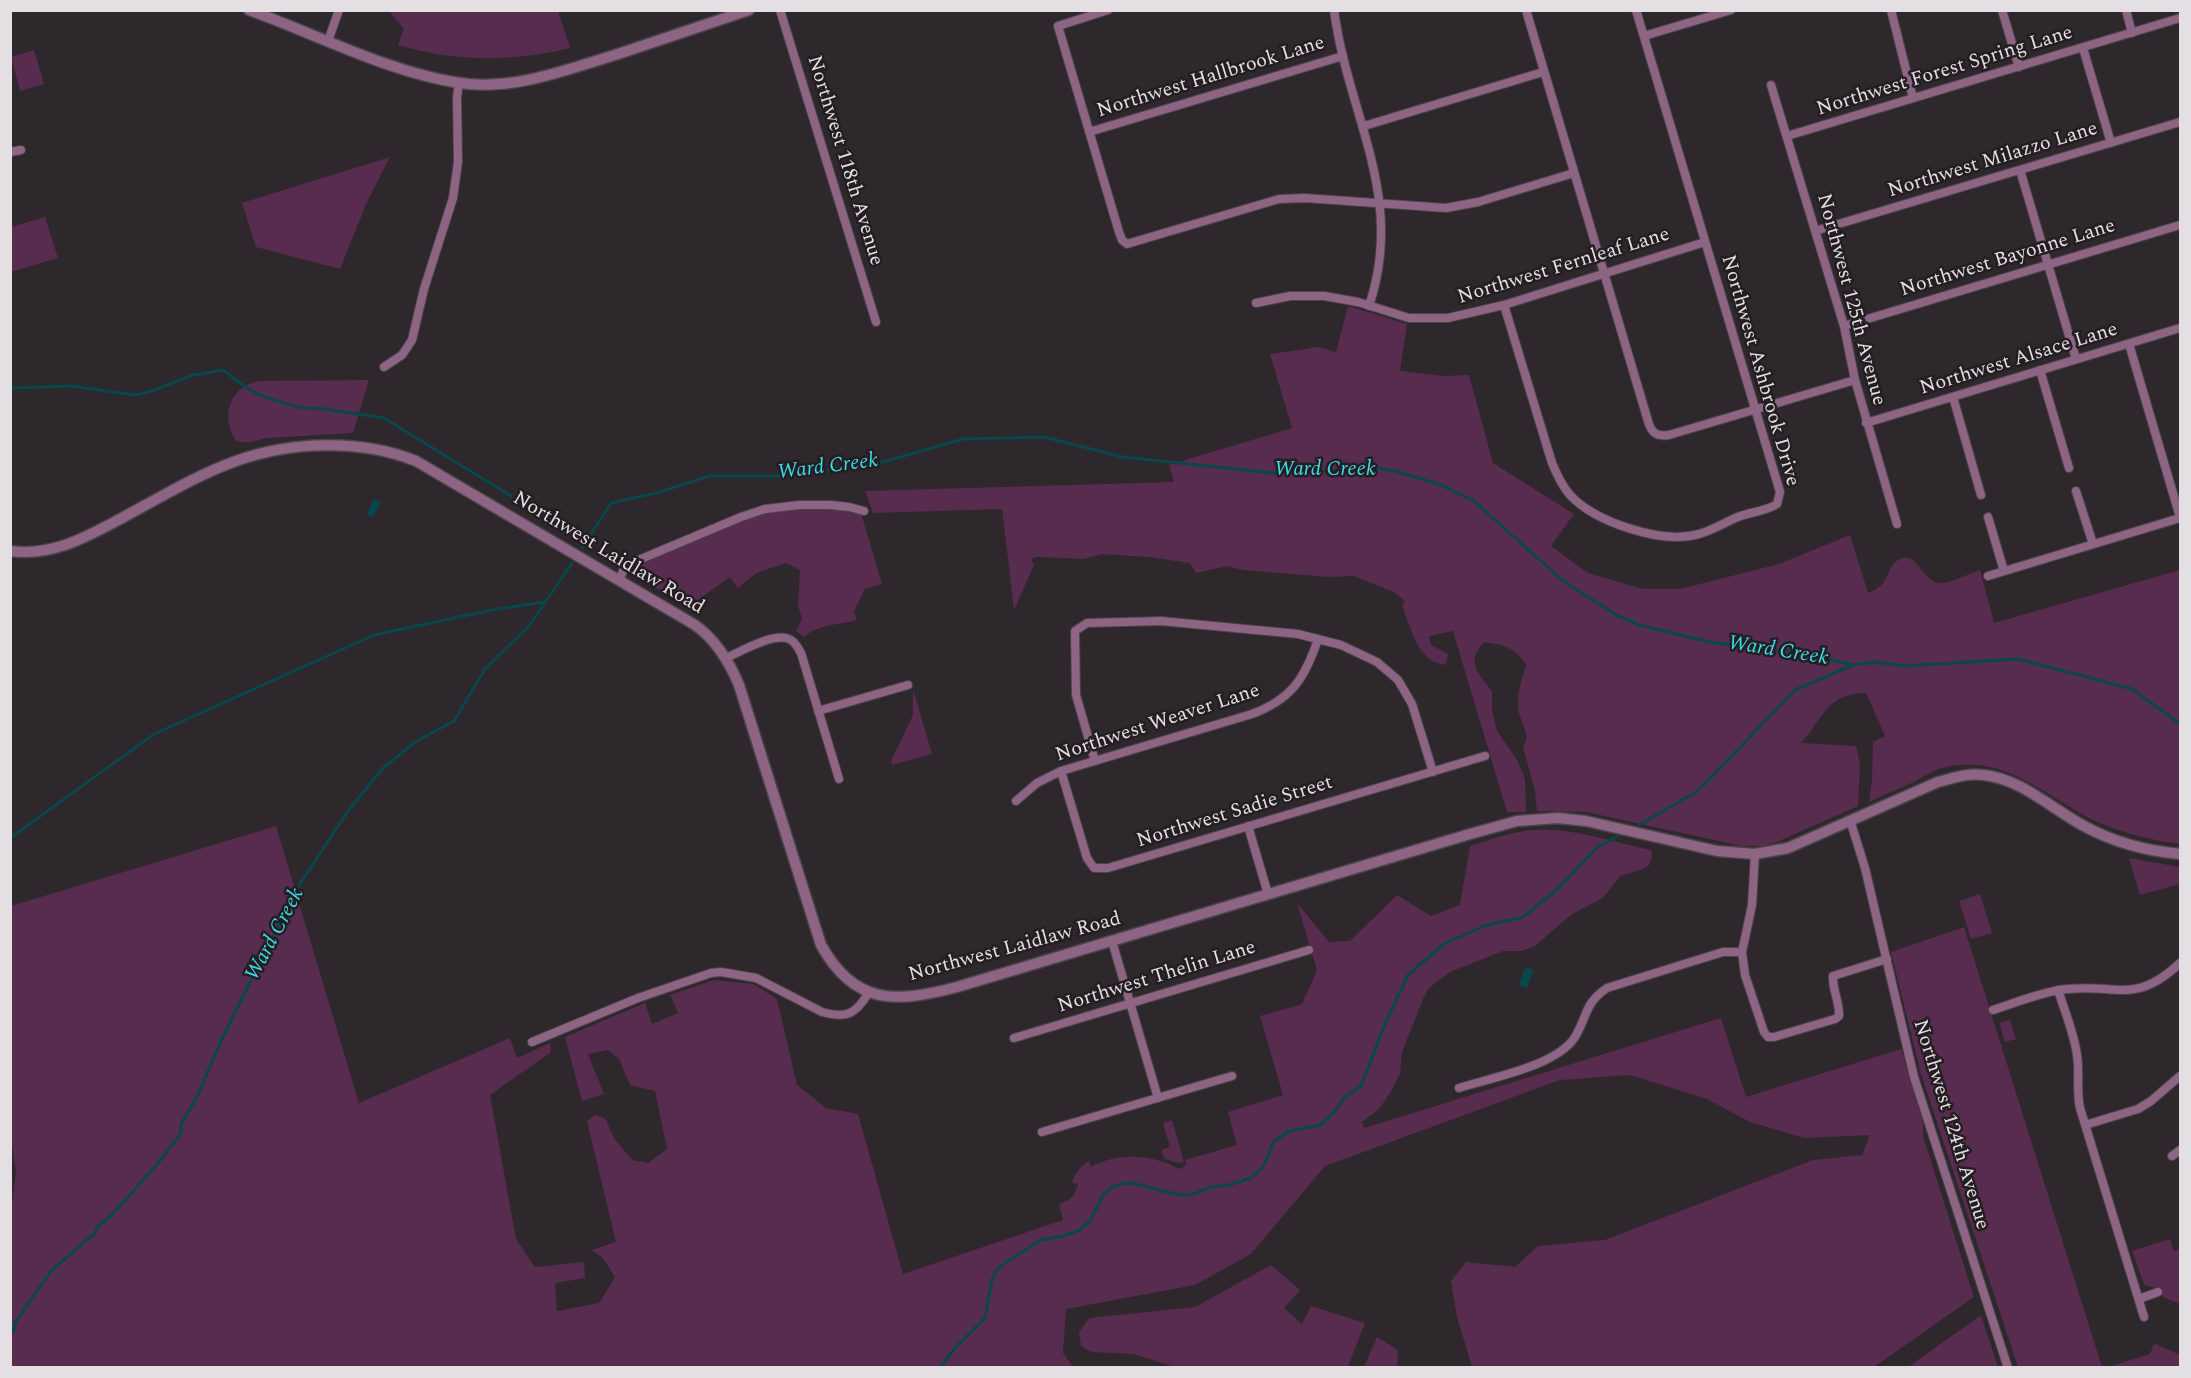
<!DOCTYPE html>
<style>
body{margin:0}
#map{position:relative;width:2191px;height:1378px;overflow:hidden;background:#2e272c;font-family:Spectral,serif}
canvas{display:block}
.frame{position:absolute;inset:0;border:12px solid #e4dfe2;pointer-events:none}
</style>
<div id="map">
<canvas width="2191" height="1378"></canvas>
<div class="frame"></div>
</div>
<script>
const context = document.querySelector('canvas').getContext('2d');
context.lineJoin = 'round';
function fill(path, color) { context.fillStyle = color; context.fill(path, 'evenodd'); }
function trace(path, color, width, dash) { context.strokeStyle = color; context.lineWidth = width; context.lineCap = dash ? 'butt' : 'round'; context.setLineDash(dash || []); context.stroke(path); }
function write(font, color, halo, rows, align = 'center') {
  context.font = font + ' Spectral,serif'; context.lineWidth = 5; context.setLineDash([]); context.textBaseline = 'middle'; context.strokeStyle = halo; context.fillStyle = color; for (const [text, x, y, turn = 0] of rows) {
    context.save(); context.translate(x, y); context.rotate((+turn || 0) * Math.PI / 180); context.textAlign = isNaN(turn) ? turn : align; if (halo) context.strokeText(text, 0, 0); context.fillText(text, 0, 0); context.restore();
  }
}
const green = new Path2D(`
 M389 11H558L570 48C513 62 454 62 398 45L404 29Z
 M34 50 44 84 20 91 11 57Z
 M390 157 367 202 340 269 256 247 242 203Z
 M45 217 58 258 11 272V227Z
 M1348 306 1407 324 1400 371 1443 376 1469 375 1493 463 1574 514 1551 546 1588 573 1643 589H1680L1779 564 1850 535 1868 593C1873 591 1879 588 1883 583 1890 574 1890 561 1903 558 1920 554 1922 585 1944 583 1952 582 1971 573 1980 570L1994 623 2180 570V844C2150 840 2121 833 2093 820 2045 796 2005 754 1946 767 1935 769 1927 775 1919 779 1903 788 1885 794 1869 802L1872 779 1873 742 1885 736 1866 693C1825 694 1825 717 1801 743L1856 746 1860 764 1858 806 1777 842 1763 846H1741L1586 812 1537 811 1535 791 1523 747 1527 738C1526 730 1523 725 1521 719 1514 701 1521 682 1526 665 1516 648 1503 644 1484 642 1465 660 1479 675 1492 691V710L1497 731 1517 760 1525 779 1526 812H1507L1453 631 1429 636 1431 645 1448 654 1446 665C1417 662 1412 629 1402 606L1405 601 1394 592 1353 576 1329 577 1243 570 1227 566 1196 573 1190 563 1148 557 1101 554 1084 559 1036 557 1031 559 1034 565 1014 610 1002 509 873 513 865 491 1174 482 1169 465 1292 428 1270 354 1319 347 1336 352Z
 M369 380 353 433C325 435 296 436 268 438 260 439 248 444 240 442 233 440 232 433 230 427 223 405 238 382 262 381Z
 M836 507 861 513 882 584 865 589 854 611 857 620C839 625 818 624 804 637L796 631 802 619 798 605 800 570 786 563 756 573 738 588 730 577 688 607 634 575 642 565 648 561 755 514 792 508Z
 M913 689 932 754 892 765 891 761 913 715Z
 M276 826 359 1103 510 1038 517 1058 550 1043 551 1052 490 1095 516 1239 535 1267 584 1262 585 1278 555 1283 557 1311 599 1303 615 1277 603 1258 591 1250 616 1242 587 1121 595 1115 605 1118 614 1138 632 1160 648 1163 667 1149 655 1091 630 1085 619 1059 608 1050 588 1054 604 1094 582 1101 565 1037 645 1003 652 1024 678 1013 670 995 714 980 753 984 777 999 797 1085 826 1108 858 1114 903 1274 1063 1220 1059 1204C1071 1200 1074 1197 1078 1184L1072 1183C1075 1172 1080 1167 1089 1161L1091 1167C1116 1152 1154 1154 1179 1169L1186 1165 1185 1160 1237 1145 1228 1112 1283 1095 1260 1016 1302 1004 1317 970 1297 903 1329 942 1350 941 1397 895 1431 916 1460 905 1470 846C1490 840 1511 832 1532 830 1567 826 1617 843 1651 850L1652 856 1649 865 1643 869 1620 876 1603 898 1572 914 1535 946 1522 951H1503L1450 972 1429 988 1423 999 1402 1052 1400 1073 1392 1090 1379 1109 1362 1122 1364 1128 1721 1018 1746 1097 1901 1049 1923 1122V1136L1974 1297 1874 1367H1472L1457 1317 1451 1281 1466 1262 1515 1267 1538 1246 1605 1240 1813 1160 1862 1155 1870 1135 1804 1138 1750 1122 1707 1099 1630 1075 1560 1080 1325 1166 1251 1254 1195 1285 1066 1309 1063 1353 1073 1367H11L10 1216 16 1172 11 1140V906Z
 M2129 858 2180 867V884L2140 895Z
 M1980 894 1992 933 1971 939 1959 901Z
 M1964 927 2102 1367H2018L1921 1074 1891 952Z
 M2010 1020 2016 1039 2005 1042 1999 1023Z
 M1172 1120 1184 1162 1179 1163 1165 1159 1161 1150 1170 1147 1163 1123Z
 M2170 1239 2174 1251 2180 1249V1304L2163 1297 2159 1288 2147 1286 2144 1284 2132 1251Z
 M1271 1265 1300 1290 1284 1308 1302 1324 1311 1306 1365 1323 1348 1367H1175L1133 1354 1092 1352 1081 1346 1079 1332 1089 1318 1195 1307Z
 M1981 1315 1998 1367H1908Z
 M1377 1337 1398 1350 1397 1367H1364Z
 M2154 1343 2180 1355V1367H2108L2150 1354Z`);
const water = new Path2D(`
 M373 499 381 502 373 517 367 514Z
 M1525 967 1534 970 1527 988 1519 985Z`);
const stream = new Path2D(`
 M10 388 70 386 135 395 149 392 193 375 223 370C232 376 241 384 250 390 263 397 304 412 318 408L384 418 511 496
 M522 507 590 536
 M582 548 611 503 660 492 709 476H777L883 462 963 439 1044 437 1123 457 1272 473 1331 471 1371 467 1395 471 1441 485 1474 501 1562 580 1616 615 1639 625 1710 642 1808 654 1853 665 1875 662 1904 666 2018 659 2132 689 2180 724
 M1639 825 1698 791 1795 690 1853 665
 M10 838 154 734 374 635 492 610 544 602
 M13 1332 16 1321 51 1271 95 1233 98 1226 111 1216 158 1163 181 1133V1124L197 1097 219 1045 282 918 301 882 348 811 382 769 415 742 454 721 485 669 529 626 572 563
 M940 1368 954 1349 985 1318 992 1279 999 1267 1041 1240 1063 1236 1078 1231 1090 1221 1103 1195 1114 1186 1124 1183 1136 1184 1175 1194 1191 1195 1211 1187 1229 1185 1251 1178 1263 1167 1273 1143 1287 1132 1320 1125 1334 1113 1344 1098 1361 1086 1385 1024 1408 975 1444 944 1484 926 1523 917 1559 888 1596 848 1618 836`);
const minor = new Path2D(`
 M780 10 876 322
 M1108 10 1058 26 1119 232 1122 240 1127 244 1279 199 1305 198 1446 208 1478 202 1574 173
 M1334 10C1348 116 1406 196 1369 306
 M1526 10 1648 421C1651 432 1656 437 1669 435L1855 380
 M1891 10 1913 98
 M2002 10 2019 67
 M2126 10 2132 33
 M1644 36 1731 10
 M328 41 339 10
 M2083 48 2111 143
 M1771 85 1844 326 1855 380 1897 524
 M1364 126 1543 72
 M1089 132 1343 56
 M1787 136 2180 18
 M10 152 21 150
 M2020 170 2076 359
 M1815 231 2180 122
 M1256 303 1290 296H1324L1358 302 1409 318H1448L1504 305 1705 242
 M1504 305 1552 463C1557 475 1562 486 1570 495 1595 522 1659 543 1695 535 1710 532 1723 523 1738 517 1750 512 1767 511 1777 504L1780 492 1636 10
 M1844 326 2180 225
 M2129 344 2180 517
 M384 367 402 355 412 340 424 289 453 198 458 162 457 97 459 83
 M2040 370 2069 468
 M1953 397 1981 495
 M1866 423 2180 328
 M2076 491 2093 544
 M1988 517 2004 571
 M1988 576 2180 518
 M619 580 624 569 629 564 741 517 765 509 800 505H831L849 507 864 511
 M726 658C740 652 774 632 789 639 795 641 798 648 801 653L839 779
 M818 711 908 685
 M1095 761 1076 695 1075 631 1087 623 1161 621 1298 634 1341 645 1377 662 1398 680 1412 704 1433 772
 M1061 771 1087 858 1094 868H1108L1485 756
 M1016 801 1037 783 1061 771 1252 714C1292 699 1305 678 1318 639
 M1850 820 1865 868 1914 1077 2008 1368
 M1248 826 1268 894
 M1755 854 1752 905 1742 952 1745 975 1764 1032 1768 1037H1774L1835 1019 1839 1016C1840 1002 1832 990 1833 976L1887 959
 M1112 941 1158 1098
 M2058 990C2065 1012 2074 1033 2077 1055 2080 1073 2076 1090 2080 1108L2144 1317
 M1993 1010C2014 1003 2037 994 2059 990 2114 981 2132 1008 2180 963
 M1014 1038 1309 950
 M532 1042 638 998 711 973 721 972 756 978 822 1012C847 1019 856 1014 869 992
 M1459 1088C1490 1078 1557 1066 1575 1037 1588 1015 1584 1004 1607 988L1723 952H1742
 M2085 1125 2138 1109 2151 1101 2180 1076
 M1042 1132 1232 1076
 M2172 1156 2180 1150
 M2139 1299 2158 1292`);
const tertiary = new Path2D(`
 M249 10C316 34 390 73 460 83 513 91 565 70 615 55 660 40 704 25 749 10
 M10 551C52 557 86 537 122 518 159 498 197 475 236 461 292 441 361 439 416 461L695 625C716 640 729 661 739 685L821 945C855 1006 896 1003 957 987L1470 834 1517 821 1558 818 1586 821 1717 851 1755 854 1788 848 1938 782C1953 778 1967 773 1983 775 2020 778 2052 809 2084 826 2113 842 2148 851 2180 854`);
const streetNames = [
 ["Northwest Forest Spring Lane",1945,72,-17],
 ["Northwest Hallbrook Lane",1211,78,-17],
 ["Northwest 118th Avenue",844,161,73],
 ["Northwest Milazzo Lane",1993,161,-17],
 ["Northwest Bayonne Lane",2008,259,-17],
 ["Northwest Fernleaf Lane",1564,267,-17],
 ["Northwest 125th Avenue",1850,300,75],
 ["Northwest Alsace Lane",2019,360,-17],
 ["Northwest Ashbrook Drive",1759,371,74],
 ["Northwest Laidlaw Road",608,554,31],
 ["Northwest Weaver Lane",1158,724,-18],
 ["Northwest Sadie Street",1235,813,-17],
 ["Northwest Laidlaw Road",1015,948,-15],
 ["Northwest Thelin Lane",1157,978,-17],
 ["Northwest 124th Avenue",1950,1125,73]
];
const waterNames = [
 ["Ward Creek",828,468,-7],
 ["Ward Creek",1325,471],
 ["Ward Creek",1778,652,9],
 ["Ward Creek",276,935,-62]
];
fill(green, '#582c4f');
fill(water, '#08474c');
trace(stream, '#08474c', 3);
trace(minor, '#4b4449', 10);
trace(tertiary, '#4b4449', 13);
trace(minor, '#8e6484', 8);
trace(tertiary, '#8e6484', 10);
write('20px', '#e4dfe2', '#241d22', streetNames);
write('italic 21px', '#3bddea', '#241d22', waterNames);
</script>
